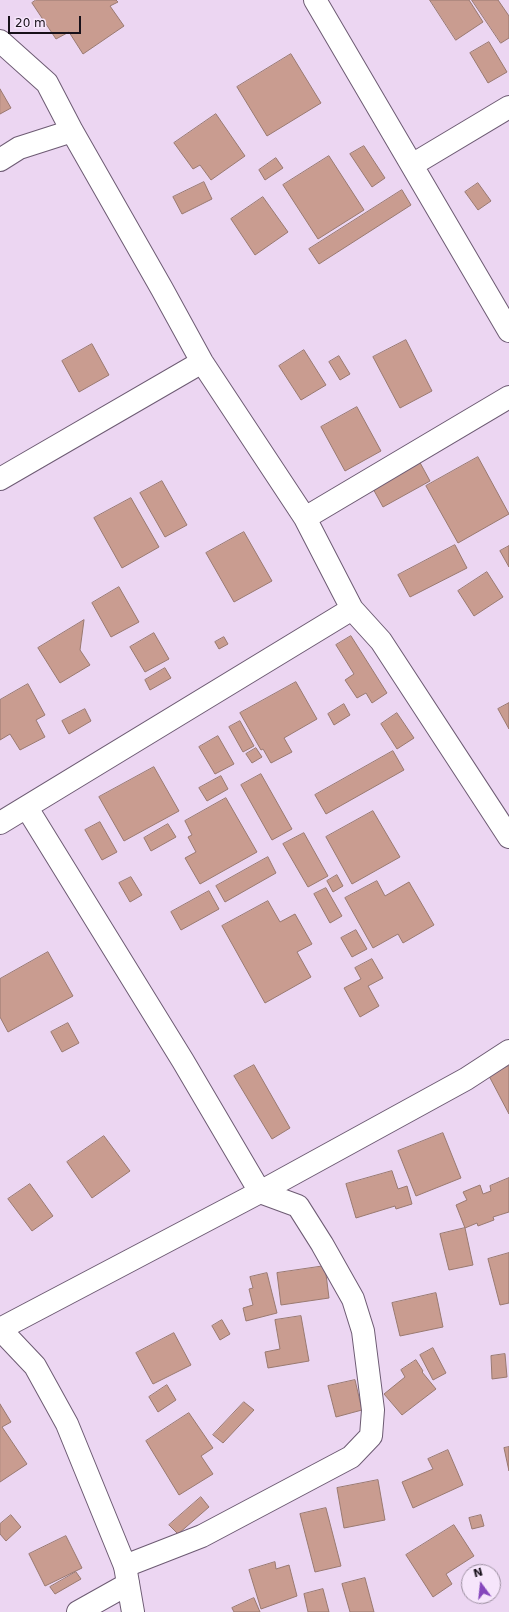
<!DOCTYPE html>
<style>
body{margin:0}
#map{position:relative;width:509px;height:1612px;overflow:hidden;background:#ecd6f2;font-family:"DejaVu Sans",sans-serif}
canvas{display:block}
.north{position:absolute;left:461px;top:1564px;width:40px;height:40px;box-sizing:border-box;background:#f6e5fb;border:1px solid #9d90a1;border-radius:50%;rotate:345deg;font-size:11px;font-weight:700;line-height:16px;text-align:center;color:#171019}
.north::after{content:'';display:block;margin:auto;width:14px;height:18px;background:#8546bc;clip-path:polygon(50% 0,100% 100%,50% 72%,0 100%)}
.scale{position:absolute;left:8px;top:16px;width:73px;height:18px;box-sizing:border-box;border:2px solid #171019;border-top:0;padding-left:5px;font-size:12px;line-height:14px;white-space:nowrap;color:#171019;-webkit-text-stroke:3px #f6e5fb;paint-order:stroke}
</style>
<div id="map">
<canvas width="509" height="1612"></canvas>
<div class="north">N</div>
<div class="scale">20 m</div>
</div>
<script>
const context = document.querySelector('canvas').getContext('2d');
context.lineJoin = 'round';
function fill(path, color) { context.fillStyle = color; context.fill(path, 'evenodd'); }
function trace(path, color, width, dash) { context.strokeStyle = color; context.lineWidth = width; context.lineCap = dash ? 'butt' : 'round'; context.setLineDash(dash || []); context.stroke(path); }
const building = new Path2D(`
 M36 0H116L118 2 110 6 124 26 83 54 69 32 56 39 32 3Z
 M430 0H469L483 22 456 40Z
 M472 0H498L509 16V38L501 43Z
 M489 42 507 72 488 83 470 53Z
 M291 54 321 103 267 136 237 87Z
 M0 89 11 108 0 114Z
 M216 114 245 156 211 180 200 165 193 169 174 143Z
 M364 146 385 178 372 187 350 154Z
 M329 156 364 210 318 239 283 185Z
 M276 158 283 168 265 180 259 170Z
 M204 182 212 199 182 214 173 197Z
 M478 183 491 201 478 210 465 192Z
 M402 190 411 205 319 264 309 249Z
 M263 197 288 232 255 255 231 219Z
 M406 340 432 391 400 408 373 357Z
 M92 344 109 375 79 392 62 361Z
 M304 350 326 385 301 400 279 366Z
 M339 356 350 374 340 380 329 362Z
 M357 407 381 451 345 471 321 427Z
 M478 457 509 514 458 543 426 486Z
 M418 459 430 481 383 507 371 485Z
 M162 481 187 525 165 537 140 493Z
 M131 498 159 547 122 568 94 518Z
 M244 532 272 581 234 602 206 553Z
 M455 545 467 568 410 597 398 575Z
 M509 546V567L500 551Z
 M487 572 503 597 474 616 458 591Z
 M119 587 139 622 111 637 92 603Z
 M84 620 80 650 90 665 60 683 38 648Z
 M154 633 169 659 145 672 130 647Z
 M351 636 387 693 372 703 366 693 357 698 345 680 354 674 336 645Z
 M224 637 228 644 219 649 215 642Z
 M165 668 171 678 150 690 145 680Z
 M296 682 317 719 284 738 292 752 271 763 263 749 261 750 240 713Z
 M28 684 45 715 36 720 45 737 20 750 10 734 0 740V700Z
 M509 703V729L498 709Z
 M344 704 350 715 334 725 328 714Z
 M85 709 91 721 69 734 62 721Z
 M397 713 414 738 397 749 381 724Z
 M240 721 254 746 243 752 229 727Z
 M218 736 234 764 215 774 199 747Z
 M256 748 262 757 252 763 246 754Z
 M393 751 404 770 326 814 315 795Z
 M154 767 179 811 124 841 99 797Z
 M261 774 292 829 272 840 241 785Z
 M221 776 228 789 207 801 199 788Z
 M226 798 257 852 200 884 185 858 196 852 188 837 192 835 185 821Z
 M373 811 400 857 352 884 326 837Z
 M100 822 117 852 102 860 85 830Z
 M168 824 176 837 151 851 144 838Z
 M304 833 328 876 308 887 283 844Z
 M268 857 276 873 225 902 216 886Z
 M337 875 343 886 333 892 327 881Z
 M131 877 142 895 130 902 119 883Z
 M377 881 385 896 409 882 434 925 403 943 398 934 373 948 345 898Z
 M326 888 342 916 330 923 314 894Z
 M209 891 219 909 181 930 171 912Z
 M268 901 280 922 295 914 312 944 297 952 311 977 265 1003 222 926Z
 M356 930 367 949 352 957 341 938Z
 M48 952 73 996 8 1032 0 1017V979Z
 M372 959 383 978 368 986 379 1006 360 1017 344 988 361 979 355 968Z
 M68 1023 79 1043 62 1052 51 1032Z
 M254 1065 290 1128 272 1139 234 1076Z
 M509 1066V1114L489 1076Z
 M443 1133 461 1178 416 1196 398 1151Z
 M104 1136 130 1171 92 1198 67 1162Z
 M392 1171 398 1189 407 1186 412 1204 396 1209 395 1206 356 1218 346 1184Z
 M509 1178V1212L493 1217 494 1220 478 1226 477 1223 465 1228 456 1205 467 1200 463 1192 480 1185 483 1194 491 1191 490 1186Z
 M30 1184 53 1216 32 1231 8 1199Z
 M465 1228 473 1265 449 1270 440 1234Z
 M509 1253V1303L500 1305 488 1259Z
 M325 1266 329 1298 281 1305 277 1273Z
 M267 1273 277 1313 246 1321 243 1308 253 1305 249 1289 253 1288 250 1277Z
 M436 1293 443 1327 400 1336 392 1303Z
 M301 1316 309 1361 268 1368 265 1352 280 1349 275 1320Z
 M222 1320 230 1334 220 1340 212 1326Z
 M174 1333 191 1365 153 1384 136 1353Z
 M433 1348 446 1373 433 1380 420 1355Z
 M505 1354 507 1377 492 1379 491 1356Z
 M416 1360 423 1371 422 1372 436 1389 402 1415 384 1394 405 1377 401 1370Z
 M355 1380 362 1410 336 1417 328 1386Z
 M167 1385 176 1400 158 1412 149 1397Z
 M244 1402 254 1410 223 1443 213 1435Z
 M0 1404 11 1422 2 1427 27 1464 0 1482Z
 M189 1413 213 1448 201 1456 213 1474 179 1495 146 1441Z
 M509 1447V1471L504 1448Z
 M448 1450 463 1485 413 1508 402 1482 433 1469 428 1459Z
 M378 1480 385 1520 344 1528 337 1488Z
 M201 1497 209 1507 178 1534 169 1525Z
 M326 1508 341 1566 315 1572 300 1514Z
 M11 1515 21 1527 6 1541 0 1534V1524Z
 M481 1515 484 1526 472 1529 469 1518Z
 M454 1525 474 1556 446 1574 452 1584 433 1597 406 1555Z
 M66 1536 82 1568 45 1586 29 1554Z
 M275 1562 276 1569 289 1565 297 1596 261 1609 249 1570Z
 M76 1572 81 1579 55 1594 50 1587Z
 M365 1578 374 1612H350L342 1584Z
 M323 1589 329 1612H308L304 1594Z
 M254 1598 260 1612H234L232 1608Z`);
const minor = new Path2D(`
 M315 0 509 331
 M0 41 47 83 72 131 162 289 202 362 305 518 352 609 381 641 509 837
 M0 160 19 148 72 131
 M412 165 509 107
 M0 479 202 362
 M305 518 509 397
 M27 808 183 1061 260 1192 298 1206 322 1244 353 1299 363 1331 373 1410 371 1436 351 1457 202 1536 125 1566
 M0 823 352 609
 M0 1329 260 1192 466 1079 509 1051
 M78 1612 128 1584`);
const major = new Path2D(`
 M0 1329 35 1366 67 1424 125 1566 133 1612`);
fill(building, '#c99c90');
trace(building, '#997970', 1);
trace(minor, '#6d5b73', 24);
trace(major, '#6d5b73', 24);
trace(minor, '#fff', 22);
trace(major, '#fff', 22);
</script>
